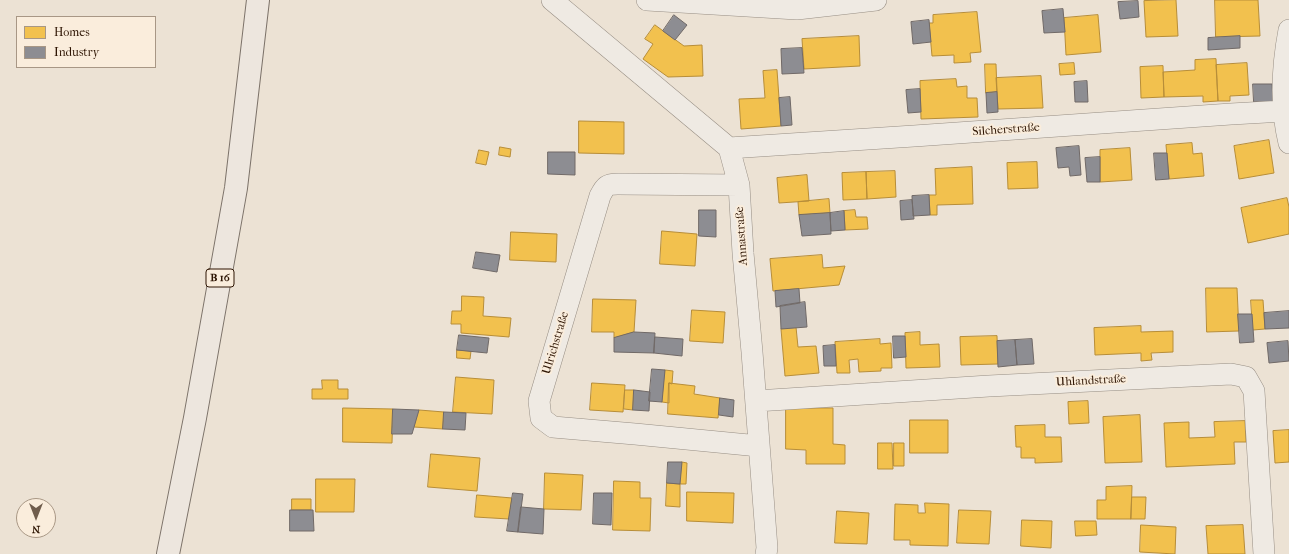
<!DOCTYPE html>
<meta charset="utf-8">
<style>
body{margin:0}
#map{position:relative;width:1289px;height:554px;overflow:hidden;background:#ece2d4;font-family:"IM FELL French Canon",serif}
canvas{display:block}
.legend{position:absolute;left:16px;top:16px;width:140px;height:52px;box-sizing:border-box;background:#faeddc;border:1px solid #a89785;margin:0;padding:5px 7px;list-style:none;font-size:12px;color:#2e1503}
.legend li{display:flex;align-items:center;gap:8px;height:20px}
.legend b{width:20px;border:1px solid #a89785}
.north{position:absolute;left:16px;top:498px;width:40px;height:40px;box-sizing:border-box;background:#faeddc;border:1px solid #a89785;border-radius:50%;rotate:180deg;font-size:11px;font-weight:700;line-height:16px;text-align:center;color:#2e1503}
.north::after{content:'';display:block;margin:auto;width:14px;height:18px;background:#705d4c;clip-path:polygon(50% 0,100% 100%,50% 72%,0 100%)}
</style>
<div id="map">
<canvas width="1289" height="554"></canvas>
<ul class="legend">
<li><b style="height:11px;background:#f2c14e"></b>Homes</li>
<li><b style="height:11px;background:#8d8d92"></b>Industry</li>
</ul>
<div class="north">N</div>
</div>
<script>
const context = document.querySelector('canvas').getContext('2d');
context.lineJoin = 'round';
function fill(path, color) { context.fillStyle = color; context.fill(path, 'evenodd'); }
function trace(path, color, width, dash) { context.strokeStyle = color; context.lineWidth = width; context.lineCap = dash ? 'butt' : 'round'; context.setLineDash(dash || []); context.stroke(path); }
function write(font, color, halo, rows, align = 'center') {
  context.font = font + ' "IM FELL French Canon",serif'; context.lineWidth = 4; context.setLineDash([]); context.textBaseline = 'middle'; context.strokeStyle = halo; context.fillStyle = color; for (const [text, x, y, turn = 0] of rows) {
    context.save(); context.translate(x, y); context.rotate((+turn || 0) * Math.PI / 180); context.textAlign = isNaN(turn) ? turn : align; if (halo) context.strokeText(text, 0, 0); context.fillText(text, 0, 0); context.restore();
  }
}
const homes = new Path2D(`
 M1176 0 1178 36 1146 37 1144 1Z
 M1215 0H1258L1260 36 1216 37Z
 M977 12 981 52 970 53 971 62 954 63V55L932 56 929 23H933V15Z
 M1098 15 1101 52 1066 55 1064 18Z
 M655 25 684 46 702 45 703 76 668 77 643 59 653 44 645 39Z
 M859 36 860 66 804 69 802 39Z
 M1216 59 1218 101 1203 102V96L1164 97 1163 72 1195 70V60Z
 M1074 63 1075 74 1060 75 1059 64Z
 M1247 63 1249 95 1230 96V101H1218L1216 65Z
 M985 64H996L997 92 986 93Z
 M1163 66 1164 97 1141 98 1140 67Z
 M777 70 781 126 741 129 739 99 765 98 763 71Z
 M1041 76 1043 108 998 109 996 78Z
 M956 79 957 87 967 86V98H977L978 117 921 119 920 81Z
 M579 121 624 122V154L579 153Z
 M1269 140 1274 173 1239 179 1234 146Z
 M1192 143 1193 154 1202 153 1204 176 1169 179 1166 145Z
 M500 147 511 149 510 157 499 155Z
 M1130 148 1132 180 1100 182V150Z
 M479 150 489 152 486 165 476 163Z
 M1037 162 1038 188 1008 189 1007 163Z
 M972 167 973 204 937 205V215H930L929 195H936L935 169Z
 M895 171 896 197 867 199 866 172Z
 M866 172 867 199 843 200 842 173Z
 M807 175 809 201 779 203 777 178Z
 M1287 198 1289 207V234L1248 243 1241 208Z
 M829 199 830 213 799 215 798 202Z
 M855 210 856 217H867L868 229 845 230 844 211Z
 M662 231 697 234 695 266 660 264Z
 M511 232 557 234 556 262 510 260Z
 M822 255 823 268 845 266 839 285 773 291 770 259Z
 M1206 288H1237L1239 331 1207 332Z
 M462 296 484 297 483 316 511 318 509 337 461 333V324H451L452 311H461Z
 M593 299 636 300 634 332 614 338V332H592Z
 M1251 300H1263L1265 329 1253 330Z
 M692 310 725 312 723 343 690 341Z
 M1141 326V332L1173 331V352L1151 353 1152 360 1141 361V353L1095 355 1094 328Z
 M796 327 798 347 816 346 819 373 785 376 781 329Z
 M920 332V345L939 344 940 367 906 368 905 333Z
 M997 336 998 364 961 365 960 337Z
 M880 339V344L891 343 892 368H881V371L859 372 858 359 849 360 850 373H837L835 342Z
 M457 350 471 351 470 359 457 358Z
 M665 370 673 371 672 384 669 383V403L662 402Z
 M456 377 494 380 492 414 453 412Z
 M322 380H338V389H348V399H312V389H322Z
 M592 383 625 385 623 412 590 410Z
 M669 383 695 386 694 394 720 398 718 418 668 414Z
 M625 390H634L633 410 624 409Z
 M1088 401 1089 423 1069 424 1068 402Z
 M343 408 393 409 392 443 343 442Z
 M786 408H833V444L845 445V464H806V450L786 449Z
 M419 410 444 412 443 429 414 427Z
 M1140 415 1142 462 1105 463 1103 417Z
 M910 420H948V453H910Z
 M1245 421 1246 442H1234L1235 464 1166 467 1164 423 1189 422V438L1215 437 1214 422Z
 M1045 425V437H1061L1062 462 1035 463V458H1021V447H1016L1015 426Z
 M1289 430V462L1275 463 1273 431Z
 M878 443H892L893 469H878Z
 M894 443H904V466H894Z
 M431 454 480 458 477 491 428 487Z
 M682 462 687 463 686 484H680Z
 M545 473 583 475 581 510 544 509Z
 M316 479H355L354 512H316Z
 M614 481 640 482V498H651L650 531 613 530Z
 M667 483 680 484V507L666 506Z
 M1132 486 1131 519H1097V500H1106V487Z
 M687 492 734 493 733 523 687 521Z
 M477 495 512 498 509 519 475 517Z
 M1132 497H1146L1145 519H1131Z
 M292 499H311V510H292Z
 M925 503 949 504 948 546 910 545V540H894L895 504 918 505V513H925Z
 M959 510 991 511 989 544 957 543Z
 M837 511 869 513 867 544 835 543Z
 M1022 520 1052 521 1051 548 1021 546Z
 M1075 521H1096L1097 535 1076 536Z
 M1141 525 1176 527 1175 554 1140 552Z
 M1243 525 1245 554H1208L1206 526Z`);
const industry = new Path2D(`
 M1138 1 1139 17 1120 19 1118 2Z
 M1063 9 1065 32 1044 33 1042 11Z
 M674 15 687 25 675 40 663 31Z
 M929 20 931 42 913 44 911 22Z
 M1240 36V48L1208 50V38Z
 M802 48 804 73 782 74 781 49Z
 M1087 81 1088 102H1075L1074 82Z
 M1253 84H1272L1273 102H1254Z
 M920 89 921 112 908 113 906 90Z
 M997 92 998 112 987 113 986 93Z
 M790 97 792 125 781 126 779 98Z
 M1079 146 1081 175 1070 176 1069 167 1058 168 1056 148Z
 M548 152H575V175L548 174Z
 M1154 153H1167L1169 179 1156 180Z
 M1100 157V182H1087L1085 158Z
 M929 195 930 215 913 216 912 196Z
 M912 200 914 219 901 220 900 201Z
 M699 210H716V237L699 236Z
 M844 211 845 230 831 231 830 213Z
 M830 213 831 234 802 236 799 215Z
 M476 252 500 255 497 272 473 268Z
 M799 289 800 303 776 307 775 291Z
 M805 302 807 327 781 329 780 306Z
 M1289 311V328L1265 329 1264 313Z
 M1238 314H1252L1254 342 1240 343Z
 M634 332 655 333 654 353 614 352V338Z
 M459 335 489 338 487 353 457 350Z
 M893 336H905L906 357 894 358Z
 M655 337 683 339 682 356 654 353Z
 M1032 339 1034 364 1017 365 1015 340Z
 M1015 340 1017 365 998 367 997 341Z
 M1288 341 1289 361 1269 363 1267 343Z
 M835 345 836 366H824L823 346Z
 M652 369 665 370 662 402 649 401Z
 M634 390 650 392 649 411 633 410Z
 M720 398 734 400 733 417 719 415Z
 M393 409 419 410 412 434H392Z
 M444 412 466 413 465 430 443 429Z
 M668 462H682L680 484 667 483Z
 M513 493 523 494 518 532 507 531Z
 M594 493H612L611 525 593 524Z
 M521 507 544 509 543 534 518 532Z
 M290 510H313L314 531H290Z`);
const minor = new Path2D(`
 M552 0 729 148 739 185 743 253 752 352 767 548 766 554
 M647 0 797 9 876 0
 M1289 30C1282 67 1280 106 1289 143
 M729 148 914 136 1231 114 1284 111
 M739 185 618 184C607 184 605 186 600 196L539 401 541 418 553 427 635 434 759 446
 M756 401 989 386 1231 374 1246 377 1254 391 1264 554`);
const major = new Path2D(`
 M168 554 195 418 236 188 258 0`);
const shields = [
 [220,278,28]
];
const shieldNames = [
 ["B 16",220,278]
];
const streetNames = [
 ["Silcherstraße",1006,130,-4],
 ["Annastraße",742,236,-94],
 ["Ulrichstraße",556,343,-73],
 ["Uhlandstraße",1091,381,-3]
];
fill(homes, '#f2c14e');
trace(homes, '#b78d38', 1);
fill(industry, '#8d8d92');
trace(industry, '#706967', 1);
trace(minor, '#978e84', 22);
trace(major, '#7c7269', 24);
trace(minor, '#efeae3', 21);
trace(major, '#ede6de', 22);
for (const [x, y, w] of shields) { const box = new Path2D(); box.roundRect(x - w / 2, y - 9, w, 18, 3); context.fillStyle = '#faeddc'; context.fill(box); trace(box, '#2e1503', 1); }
write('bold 11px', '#2e1503', null, shieldNames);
write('12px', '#2e1503', '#faeddc', streetNames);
</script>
